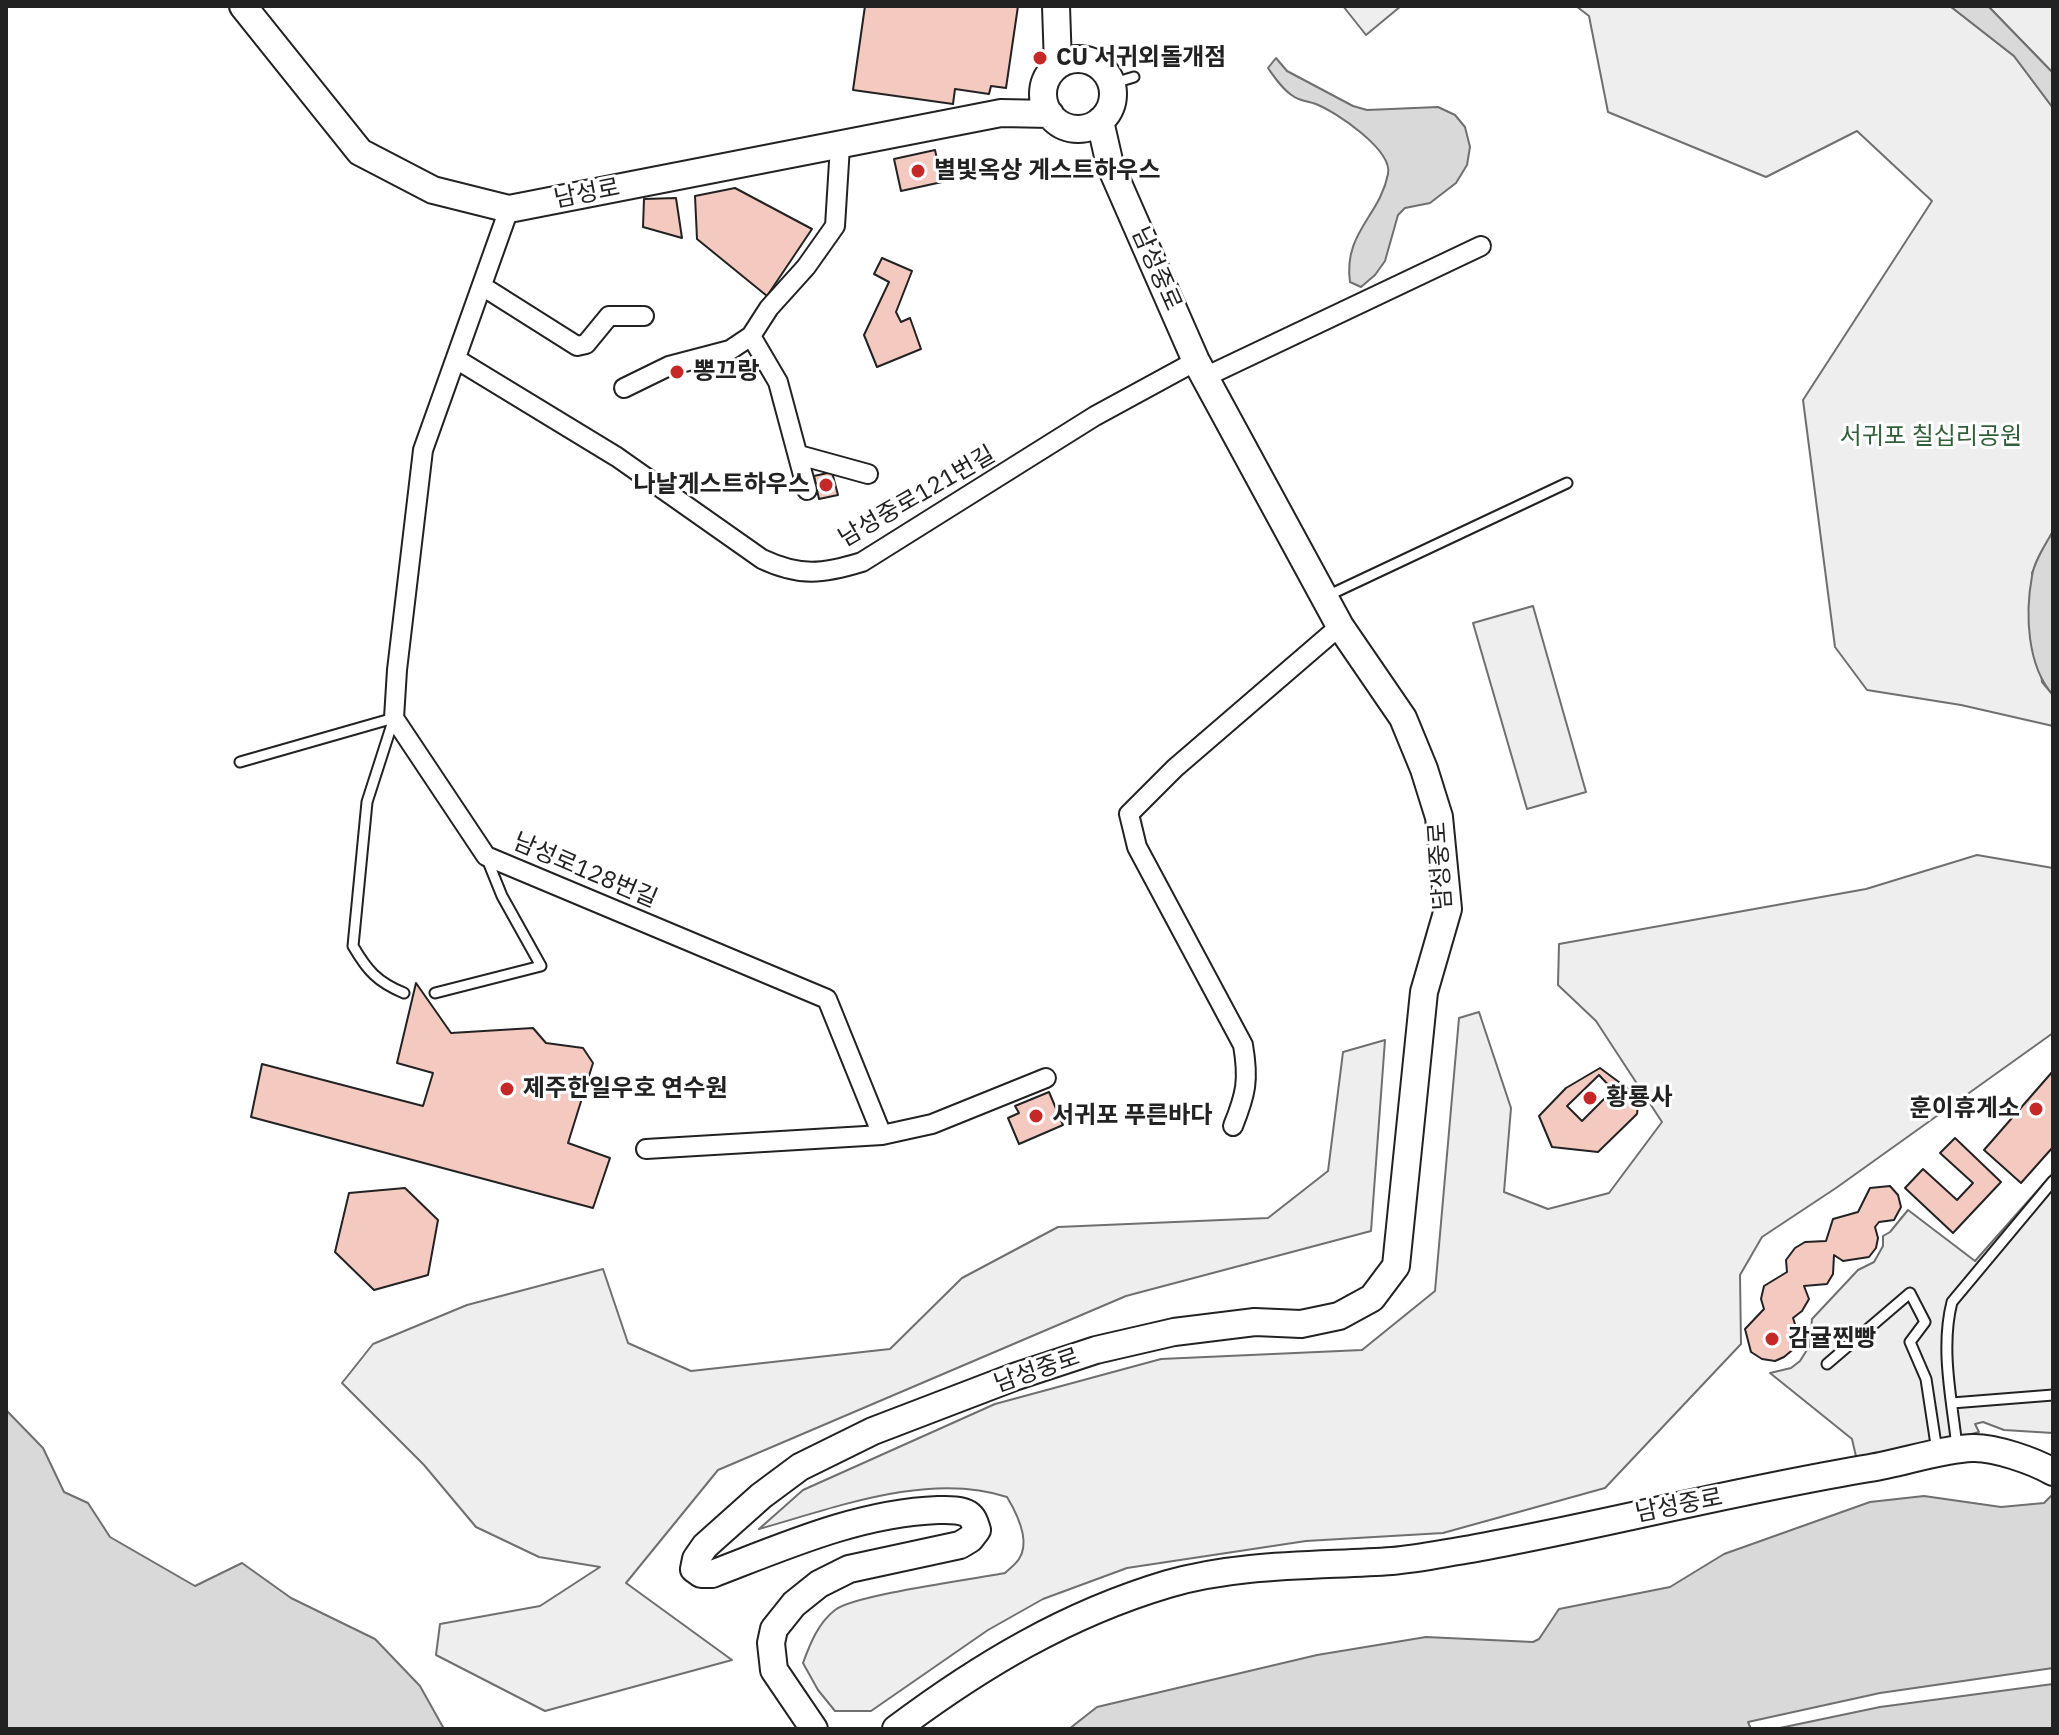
<!DOCTYPE html>
<meta charset="utf-8">
<style>
body{margin:0}
#map{position:relative;width:2059px;height:1735px;overflow:hidden;background:#fff;font-family:"IBM Plex Sans",sans-serif}
canvas{display:block}
.frame{position:absolute;inset:0;border:8px solid #222;pointer-events:none}
</style>
<div id="map">
<canvas width="2059" height="1735"></canvas>
<div class="frame"></div>
</div>
<script>
const context = document.querySelector('canvas').getContext('2d');
context.lineJoin = 'round';
function fill(path, color) { context.fillStyle = color; context.fill(path, 'evenodd'); }
function trace(path, color, width, dash) { context.strokeStyle = color; context.lineWidth = width; context.lineCap = dash ? 'butt' : 'round'; context.setLineDash(dash || []); context.stroke(path); }
function write(font, color, halo, rows, align = 'center') {
  context.font = font + ' "IBM Plex Sans","Noto Sans KR",sans-serif'; context.lineWidth = 6; context.setLineDash([]); context.textBaseline = 'middle'; context.strokeStyle = halo; context.fillStyle = color; for (const [text, x, y, turn = 0] of rows) {
    context.save(); context.translate(x, y); context.rotate((+turn || 0) * Math.PI / 180); context.textAlign = isNaN(turn) ? turn : align; if (halo) context.strokeText(text, 0, 0); context.fillText(text, 0, 0); context.restore();
  }
}
const green = new Path2D(`
 M1343 6H1401L1366 35Z
 M1576 6H1950L2014 56 2053 108V531L2032 573 2042 682 2053 695V726L1961 705 1867 690 1835 647 1803 400 1932 201 1857 131 1766 177 1608 112 1589 16Z
 M1988 6H2053V73Z
 M1533 606 1586 792 1527 809 1473 623Z
 M1977 855 2053 868V1033L1836 1188 1762 1237 1740 1275 1741 1344 1605 1488 1443 1533 1306 1541 1127 1568 1043 1599 988 1630 871 1711H835L818 1690 803 1663C810 1644 818 1623 835 1610 853 1595 974 1579 1005 1573 1009 1569 1016 1564 1019 1559 1031 1541 1016 1512 1007 1497 930 1471 834 1508 759 1529L803 1490 995 1404 1161 1359 1362 1350 1435 1291 1459 1018 1479 1012 1511 1108 1504 1192 1548 1209 1609 1193 1662 1122 1596 1021 1558 985 1559 944 1866 889Z
 M1385 1040 1371 1231 1126 1296 718 1470 626 1583 732 1660 545 1711 436 1655 440 1624 540 1606 600 1567 539 1557 476 1527 424 1465 342 1383 373 1344 467 1305 603 1269 628 1343 691 1371 890 1349 962 1278 1058 1227 1268 1218 1328 1171 1343 1052Z`);
const parking = new Path2D(`
 M2053 1173V1433L2004 1430 1983 1422 1975 1424 1979 1432 1858 1465 1852 1439 1770 1373 1791 1368 1800 1361 1810 1345 1812 1319 1858 1270 1874 1262 1883 1246V1236L1890 1232 1908 1210 1975 1261Z`);
const water = new Path2D(`
 M1950 6H1988L2053 73V108L2014 56Z
 M1276 58 1287 71 1353 106 1367 110 1438 107 1455 115 1465 127 1470 147 1467 165 1456 183 1430 203 1405 208 1398 215 1385 261 1375 275 1361 287 1350 282C1343 233 1380 216 1388 174 1393 150 1336 112 1316 104 1309 101 1299 101 1293 96 1283 90 1275 78 1268 68Z
 M2053 531V695C2027 666 2025 614 2032 576 2034 561 2046 544 2053 531Z
 M6 1410 43 1448 64 1492 88 1503 110 1537 195 1586 242 1563 291 1598 375 1639 420 1686 444 1729H6Z
 M2053 1494V1668L1880 1693 1748 1722 1751 1729H1069L1097 1707 1317 1655 1426 1637 1533 1642 1539 1639 1559 1609 1670 1587 1724 1554 1870 1502 1924 1496 2001 1507 2044 1503Z
 M2053 1684V1729H1775L1880 1707Z`);
const building = new Path2D(`
 M865 6H1018L1006 88 991 86 989 94 955 89 953 104 853 90Z
 M935 150 942 182 901 191 894 159Z
 M735 188 812 229 767 296 697 239 695 196Z
 M676 198 682 238 643 227 644 199Z
 M882 258 912 271 896 312 901 322 910 318 921 349 877 367 864 335 889 282 874 274Z
 M832 472 838 495 819 499 814 476Z
 M416 983 451 1033 533 1028 546 1043 583 1048 593 1063 568 1143 610 1158 593 1208 251 1117 262 1064 423 1106 433 1073 397 1063Z
 M1600 1068 1639 1097 1637 1114 1598 1152 1552 1147 1539 1116 1566 1088Z
 M2053 1071V1147L2021 1183 1984 1150Z
 M1599 1075 1613 1090 1582 1121 1567 1106Z
 M1049 1092 1063 1125 1019 1144 1008 1118 1019 1113 1015 1106Z
 M1955 1138 2001 1182 1953 1233 1905 1188 1923 1169 1957 1200 1973 1183 1940 1153Z
 M1890 1186 1898 1195 1901 1207 1894 1220 1879 1222 1875 1227 1878 1238 1876 1248 1869 1257 1843 1261 1834 1255 1833 1274 1827 1284 1804 1286 1809 1299 1802 1311 1793 1318 1800 1339 1796 1347 1784 1357 1775 1361 1762 1359 1751 1352 1745 1329 1764 1309 1761 1299 1764 1286 1787 1272 1786 1260 1795 1248 1805 1242 1826 1241 1833 1219 1858 1212 1870 1188Z
 M405 1188 438 1220 428 1275 374 1290 335 1252 349 1193Z`);
const lane = new Path2D(`
 M1111 84 1134 77
 M1327 596 1567 483
 M394 718 367 802 353 946C367 970 377 982 404 993
 M240 762 394 718
 M435 993 541 966 502 896 487 859
 M1827 1364 1910 1293 1925 1322 1910 1342 1926 1379 1937 1451
 M1952 1403 2053 1395
 M1957 1447C1952 1400 1940 1349 1952 1302L2053 1181`);
const street = new Path2D(`
 M509 209 423 450 397 670 394 718 486 856 827 999 882 1135 932 1124 1046 1078
 M482 286 577 346 586 344 609 316H644
 M751 336 778 382 807 490
 M456 359 617 457 762 559C800 577 823 574 862 562L1095 416 1196 361
 M1205 377 1481 246
 M624 388 669 366 730 350 751 336 769 308 806 267 835 226 840 146
 M799 455 868 474
 M1233 1126C1246 1094 1249 1080 1243 1045L1137 847 1129 814 1175 768 1340 626
 M646 1149 882 1135`);
const secondary = new Path2D(`
 M243 6 360 152 433 190 509 209 1001 113 1050 114
 M1056 6 1058 65
 M1043 94a35 35 0 1 1 70 0a35 35 0 1 1-70 0Z
 M814 1729 774 1670 771 1643 774 1629 794 1604 819 1584 849 1569 960 1545 970 1539 977 1530C975 1524 974 1518 968 1514 960 1509 946 1510 938 1510 859 1513 785 1546 712 1574H701L694 1569 696 1559 705 1546 761 1496 800 1467 873 1431 1014 1377 1096 1350 1174 1332 1255 1322 1301 1324 1339 1316 1372 1298 1396 1266 1424 992 1448 909 1439 817 1424 769 1403 718 1340 626 1196 361 1110 165 1100 121
 M896 1729C980 1666 1067 1614 1168 1584 1240 1563 1318 1566 1392 1561 1418 1559 1445 1553 1471 1549 1604 1525 1736 1490 1870 1468 1902 1463 1941 1449 1972 1448 1994 1447 2034 1461 2053 1472`);
const markers = [
 [1040,58,8,"#c62828"],
 [918,171,8,"#c62828"],
 [677,372,8,"#c62828"],
 [826,485,8,"#c62828"],
 [507,1089,8,"#c62828"],
 [1590,1098,8,"#c62828"],
 [2036,1109,8,"#c62828"],
 [1036,1116,8,"#c62828"],
 [1772,1339,8,"#c62828"]
];
const poiNames = [
 ["CU 서귀외돌개점",1056,58],
 ["별빛옥상 게스트하우스",934,171],
 ["뽕끄랑",693,372],
 ["나날게스트하우스",810,485,"right"],
 ["제주한일우호 연수원",523,1089],
 ["황룡사",1606,1098],
 ["훈이휴게소",2020,1109,"right"],
 ["서귀포 푸른바다",1052,1116],
 ["감귤찐빵",1788,1339]
];
const streetNames = [
 ["남성로",587,194,-11],
 ["남성중로",1156,269,66],
 ["남성중로121번길",917,497,-30],
 ["남성중로",1441,866,-94],
 ["남성로128번길",585,871,23],
 ["남성중로",1037,1371,-19],
 ["남성중로",1679,1506,-11]
];
const parkNames = [
 ["서귀포 칠십리공원",1931,437]
];
fill(green, '#eee');
trace(green, '#6f6f6f', 2);
fill(parking, '#ededed');
trace(parking, '#6f6f6f', 2);
fill(water, '#d9d9d9');
trace(water, '#6f6f6f', 2);
fill(building, '#f3c9c0');
trace(building, '#222', 2);
trace(lane, '#222', 13);
trace(street, '#222', 22);
trace(secondary, '#222', 30);
trace(lane, '#fff', 9);
trace(street, '#fff', 18);
trace(secondary, '#fff', 26);
for (const [x, y, r, color] of markers) { const dot = new Path2D(); dot.arc(x, y, r, 0, 2 * Math.PI); context.fillStyle = color; context.fill(dot); trace(dot, '#fff', 3); }
write('bold 24px', '#222', '#fff', poiNames, 'left');
write('24px', '#222', '#fff', streetNames);
write('24px', '#2f5e38', '#fff', parkNames);
</script>
